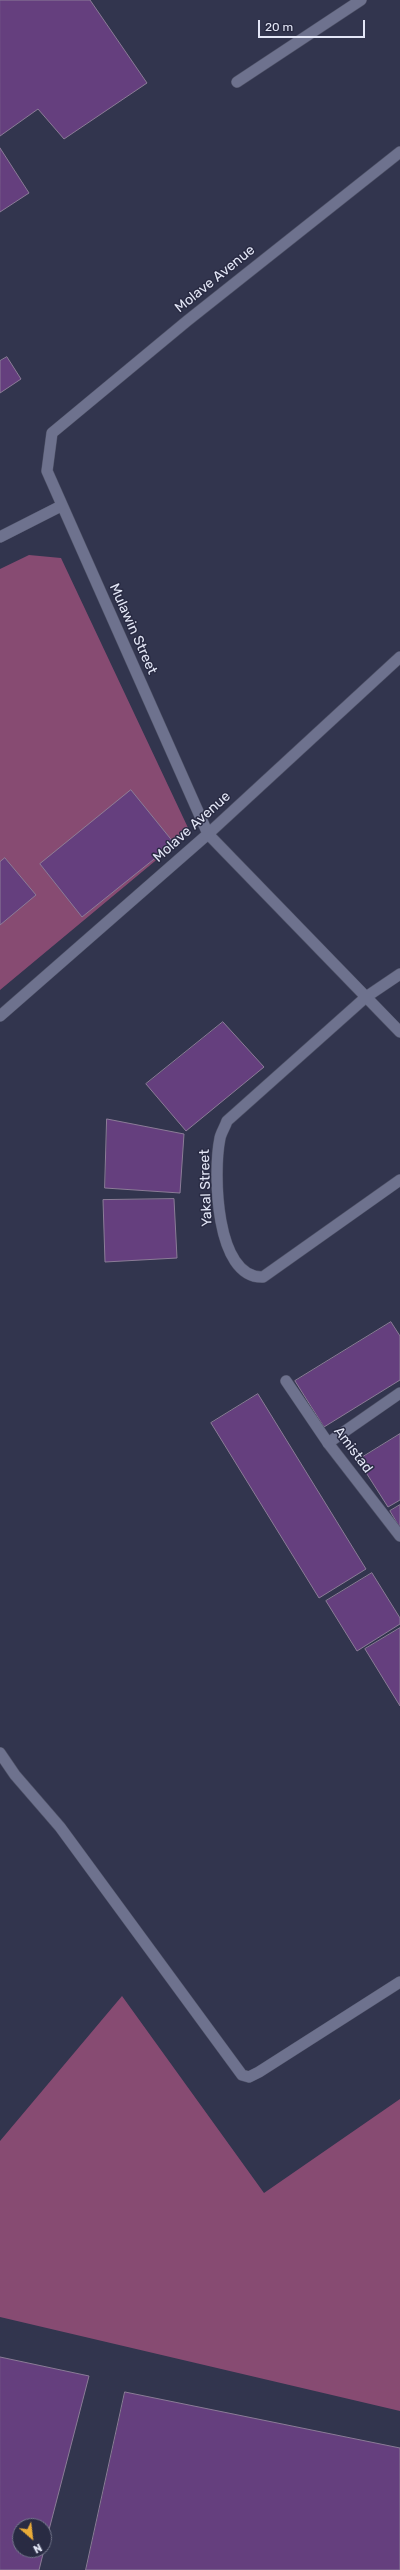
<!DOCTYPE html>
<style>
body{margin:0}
#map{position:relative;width:400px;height:2570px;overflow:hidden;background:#32354e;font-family:Rubik,sans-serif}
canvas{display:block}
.north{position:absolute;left:12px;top:2518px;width:40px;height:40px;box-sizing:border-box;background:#292b43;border:1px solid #73768b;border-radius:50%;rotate:152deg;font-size:11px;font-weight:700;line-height:16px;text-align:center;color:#e3e6f6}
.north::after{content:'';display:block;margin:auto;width:14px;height:18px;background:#e9ab38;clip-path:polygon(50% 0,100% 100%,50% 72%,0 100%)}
.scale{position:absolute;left:258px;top:20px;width:107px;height:18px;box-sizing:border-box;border:2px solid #e3e6f6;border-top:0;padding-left:5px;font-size:12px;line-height:14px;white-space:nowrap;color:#e3e6f6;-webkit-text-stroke:3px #292b43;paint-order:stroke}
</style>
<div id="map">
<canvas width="400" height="2570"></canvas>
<div class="north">N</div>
<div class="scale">20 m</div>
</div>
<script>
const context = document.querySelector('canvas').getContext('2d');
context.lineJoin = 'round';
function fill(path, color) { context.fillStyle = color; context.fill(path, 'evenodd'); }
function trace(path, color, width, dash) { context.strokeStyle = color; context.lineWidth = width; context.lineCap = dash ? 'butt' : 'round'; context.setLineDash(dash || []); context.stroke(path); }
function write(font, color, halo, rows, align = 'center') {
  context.font = font + ' Rubik,sans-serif'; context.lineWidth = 3; context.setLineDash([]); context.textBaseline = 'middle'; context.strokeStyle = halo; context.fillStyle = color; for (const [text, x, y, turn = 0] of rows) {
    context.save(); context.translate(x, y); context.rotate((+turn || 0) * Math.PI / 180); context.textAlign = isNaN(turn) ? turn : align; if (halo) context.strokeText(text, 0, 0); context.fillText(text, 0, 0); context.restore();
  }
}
const green = new Path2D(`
 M29 555 61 558 190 832 0 990V569Z
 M122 1996 264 2193 400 2099V2411L0 2317V2141Z`);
const building = new Path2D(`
 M0 0H90L147 83 64 139 38 109 0 136Z
 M0 148 29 193 0 212Z
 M7 357 21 379 0 393V361Z
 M131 790 174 843 82 917 40 864Z
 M5 858 36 895 0 925V862Z
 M223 1022 264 1067 186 1131 146 1084Z
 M107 1119 184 1134 180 1193 105 1188Z
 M174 1199 177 1258 105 1262 103 1200Z
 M391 1322 400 1336V1380L324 1427 295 1381Z
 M258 1394 366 1569 319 1598 211 1423Z
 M400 1434V1500L388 1507 358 1460Z
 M400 1505V1528L390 1511Z
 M372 1573 400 1618V1624L357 1651 326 1601Z
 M400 1628V1706L365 1649Z
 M0 2357 89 2376 44 2549V2526H20V2550H44L39 2570H0Z
 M125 2392 400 2448V2570H86Z`);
const service = new Path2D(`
 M237 82 361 0
 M328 1443 400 1393
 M0 1753 15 1775 60 1827 242 2075 249 2077 259 2072 400 1982`);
const minor = new Path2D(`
 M400 152 187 321 52 433 47 471 208 834 400 1032
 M0 537 61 506
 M400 974 366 997 227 1121C225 1127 221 1133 220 1138 213 1172 215 1279 263 1277L400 1180
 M0 1016 208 834 400 657
 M286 1381 328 1443 400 1536`);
const streetNames = [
 ["Molave Avenue",215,279,-39],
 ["Mulawin Street",133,629,66],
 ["Molave Avenue",192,827,-42],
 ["Yakal Street",206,1188,-92],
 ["Amistad",353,1450,53]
];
fill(green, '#874b72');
fill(building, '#653f7e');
trace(building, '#8b7c97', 1);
trace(service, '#4e5166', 12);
trace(minor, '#4e5166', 12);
trace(service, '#6e728e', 11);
trace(minor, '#6e728e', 11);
write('14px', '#e3e6f6', '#292b43', streetNames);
</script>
